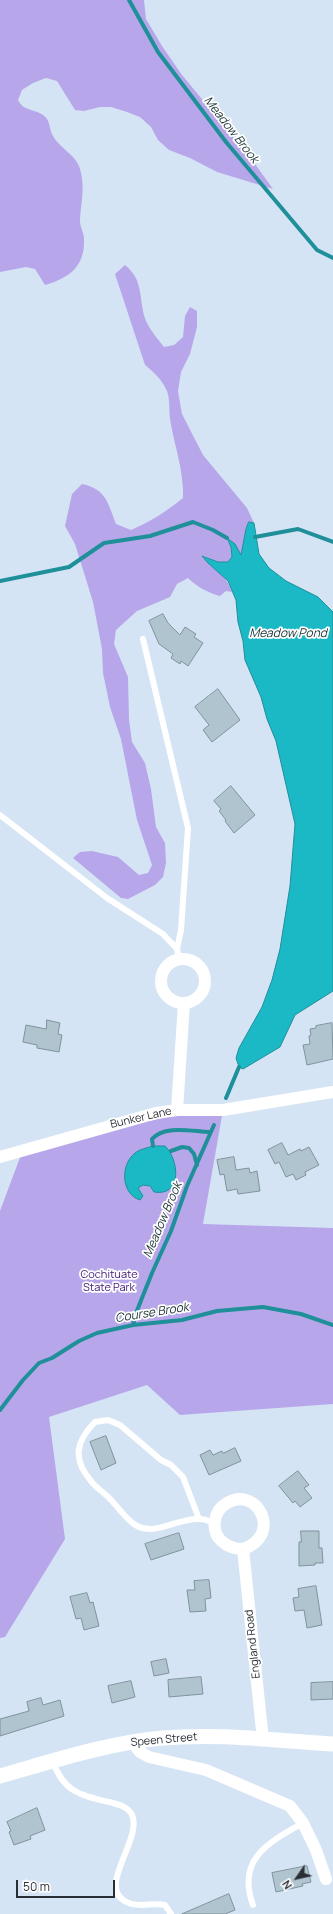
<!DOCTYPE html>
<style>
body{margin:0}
#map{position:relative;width:333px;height:1914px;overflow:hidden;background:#d5e4f4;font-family:Manrope,sans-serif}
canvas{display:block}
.north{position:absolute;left:277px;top:1858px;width:40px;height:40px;-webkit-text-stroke:3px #fff;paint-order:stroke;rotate:236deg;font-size:11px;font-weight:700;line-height:16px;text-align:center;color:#282e34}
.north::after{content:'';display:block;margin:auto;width:14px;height:18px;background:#282e34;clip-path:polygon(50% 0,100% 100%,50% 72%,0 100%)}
.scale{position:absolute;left:16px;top:1880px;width:99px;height:18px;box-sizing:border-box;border:2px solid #282e34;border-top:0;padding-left:5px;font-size:12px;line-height:14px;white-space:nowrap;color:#282e34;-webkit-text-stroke:3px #fff;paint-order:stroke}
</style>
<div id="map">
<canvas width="333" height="1914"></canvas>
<div class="north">N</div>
<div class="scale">50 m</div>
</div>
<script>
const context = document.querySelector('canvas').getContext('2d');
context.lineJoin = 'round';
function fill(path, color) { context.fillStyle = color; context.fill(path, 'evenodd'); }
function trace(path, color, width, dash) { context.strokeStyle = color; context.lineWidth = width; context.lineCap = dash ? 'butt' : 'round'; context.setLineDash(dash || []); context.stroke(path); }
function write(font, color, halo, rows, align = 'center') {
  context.font = font + ' Manrope,sans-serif'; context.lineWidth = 3.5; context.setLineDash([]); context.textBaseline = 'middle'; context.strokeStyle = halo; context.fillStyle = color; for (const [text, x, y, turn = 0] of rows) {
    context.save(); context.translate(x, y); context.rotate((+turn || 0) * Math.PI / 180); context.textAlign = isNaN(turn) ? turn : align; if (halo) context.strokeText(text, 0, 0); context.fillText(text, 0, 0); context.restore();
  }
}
const green = new Path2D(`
 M0 0H144L146 19 162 46 182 75 250 157 273 189 217 172 190 158 169 150 158 140 151 127 140 117 127 112 111 107H100L84 111 75 110 57 81 46 78 33 83 22 90 18 100C24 113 39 108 47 119 50 124 50 131 53 136 59 147 74 154 79 166 86 186 81 201 80 221 80 227 84 233 84 239 85 267 69 278 45 285L35 269 26 267 0 272Z
 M125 265C145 281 138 300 146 321 150 330 158 339 164 347L174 345 183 337 185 316 190 307 197 311V327L190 354 181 372 178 391 182 414 203 455 247 508 254 523 249 522 241 555 227 539 231 547 232 558 228 563 218 562 203 556C213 571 226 573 232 592L226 591 220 596C208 593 196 586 188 578L177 584 170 597 137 611 116 630 114 644 128 677 129 719 132 742 145 763 151 789 156 827 165 843 166 863 163 877 155 885 128 899 121 898 73 858 80 852 92 851 118 857 139 875 148 873 152 865 137 820 121 739 110 707 103 673 102 649 93 602 75 544 65 526 72 494 82 484C106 489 108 503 116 524L131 530C150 522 167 511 183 498 184 470 174 445 170 419 169 410 170 399 167 391 162 380 154 372 145 365L115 274Z
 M223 1110 203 1224 333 1228V1404L180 1415 147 1385 49 1417 65 1539 5 1637 0 1638V1211L22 1152 138 1117Z`);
const water = new Path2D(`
 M249 522 254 523 259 554 269 568 286 581 318 597 333 612V991L295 1015 280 1047 243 1069 239 1067 236 1058 239 1048 262 1007 272 980 280 949 290 886 295 824 276 741 267 719 261 697 245 660 243 641 238 622 236 600 228 581 208 563 202 556 218 562H228L232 557 231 547 227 538 235 544 241 555 246 529Z
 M153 1146H165C179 1159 183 1197 154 1192L150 1186 143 1185 138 1188 143 1196 140 1200C121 1194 120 1165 135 1153 140 1149 147 1148 153 1146Z`);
const stream = new Path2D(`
 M129 0 158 52 226 142 317 250 333 258
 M255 537 298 529 333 542
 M0 581 69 567 104 543 150 536 193 522 213 530 227 538
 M226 1098 239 1067
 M153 1146 152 1139C165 1124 194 1132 211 1132
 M171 1151 182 1147 189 1148 194 1154 197 1165
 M133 1325 136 1313 152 1273 171 1231 187 1186 214 1125
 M0 1410 23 1380 39 1363 52 1358 79 1341 97 1333 133 1325 182 1320 217 1311 263 1307 301 1314 333 1325`);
const building = new Path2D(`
 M163 614 168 623 180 635 185 627 196 634 194 637 203 643 188 666 181 661 180 664 171 658 173 654 159 644 149 621Z
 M218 689 240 720 212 742 203 730 209 725 195 707Z
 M231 786 255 815 234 833 225 821 226 820 219 811 221 809 214 801Z
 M47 1020 60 1023 58 1034 62 1035 59 1052 37 1048V1045L23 1042 26 1025 46 1029Z
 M332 1023 333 1059 307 1065 303 1045 310 1044 309 1036 311 1035 310 1029 316 1028V1026Z
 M282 1143 288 1155 300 1149 301 1151 309 1147 319 1165 305 1172 306 1175 296 1180 293 1174 286 1177 279 1162 275 1164 268 1150Z
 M234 1157 236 1170 249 1168 250 1173 257 1171 260 1191 238 1194 237 1189 227 1191 224 1174 220 1175 217 1160Z
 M106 1436 116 1463 101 1470 90 1442Z
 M235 1448 241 1461 209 1475 200 1455 210 1450 213 1455 222 1451 223 1453Z
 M298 1471 309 1485 304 1488 312 1498 300 1507 295 1501 293 1503 279 1486Z
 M301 1531H319V1548H322L323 1563H315V1565L299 1566V1542H301Z
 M179 1533 184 1549 151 1560 145 1544Z
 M209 1580 211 1598 205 1599 206 1611 190 1612 187 1590H195L194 1581Z
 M316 1586 322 1625 307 1628 304 1610 295 1611 293 1598 299 1597 298 1589Z
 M87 1593 90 1603 93 1602 99 1626 84 1630 81 1618 76 1619 70 1597Z
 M166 1659 169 1673 154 1676 151 1662Z
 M201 1677 203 1694 169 1697 168 1680Z
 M131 1681 135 1697 112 1703 108 1686Z
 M333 1682V1699L311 1700V1683Z
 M41 1698 43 1705 60 1700 64 1716 0 1736V1719L29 1711 27 1702Z
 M37 1808 45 1830 30 1836 31 1839 14 1845 9 1832 11 1831 7 1822Z
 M307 1866 311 1882 302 1884 303 1886 276 1892 272 1873Z
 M229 1894 235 1910 225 1914H182Z`);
const service = new Path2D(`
 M143 639 188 828 181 930 177 949 179 959
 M0 815 107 898 163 934 177 949
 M199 1519 183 1477 171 1465 161 1460 120 1425 108 1420 95 1422C76 1441 72 1459 91 1481 96 1488 105 1493 111 1500 119 1508 127 1521 137 1526 157 1536 179 1517 200 1519 205 1519 210 1522 215 1523
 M53 1761C63 1793 83 1796 113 1803 120 1805 127 1807 131 1813 146 1837 92 1890 129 1903 141 1908 153 1902 165 1905L171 1914
 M253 1905C236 1859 269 1842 303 1823`);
const minor = new Path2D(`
 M161 981a22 22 0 1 1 44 0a22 22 0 1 1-44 0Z
 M177 1110 184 1003
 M0 1157 156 1113 177 1110H223L333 1092
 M243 1549C227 1549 212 1538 215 1521 216 1513 220 1507 227 1503 258 1485 283 1536 243 1549L263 1740
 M132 1742 140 1752 149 1757 206 1770 290 1806 303 1823 316 1850 326 1879`);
const tertiary = new Path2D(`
 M0 1776C53 1761 107 1743 163 1738 219 1733 277 1741 333 1744`);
const streetNames = [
 ["Bunker Lane",141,1118,-13],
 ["England Road",253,1644,-96],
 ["Speen Street",164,1740,-5]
];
const parkNames = [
 ["Cochituate",109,1275],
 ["State Park",109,1288]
];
const waterNames = [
 ["Meadow Brook",231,130,52],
 ["Meadow Pond",288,634],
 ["Meadow Brook",163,1220,-67],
 ["Course Brook",152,1313,-9]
];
fill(green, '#b7a7ea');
fill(water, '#1bb8c5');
trace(water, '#1f8f9a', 1);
trace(stream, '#1f8f9a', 4);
fill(building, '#afc4ce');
trace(building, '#7f939c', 1);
trace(service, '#fff', 6);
trace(minor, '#fff', 12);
trace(tertiary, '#fff', 15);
write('11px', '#282e34', '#fff', streetNames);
write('11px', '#3e1877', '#fff', parkNames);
write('italic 12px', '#1b3335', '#fff', waterNames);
</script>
